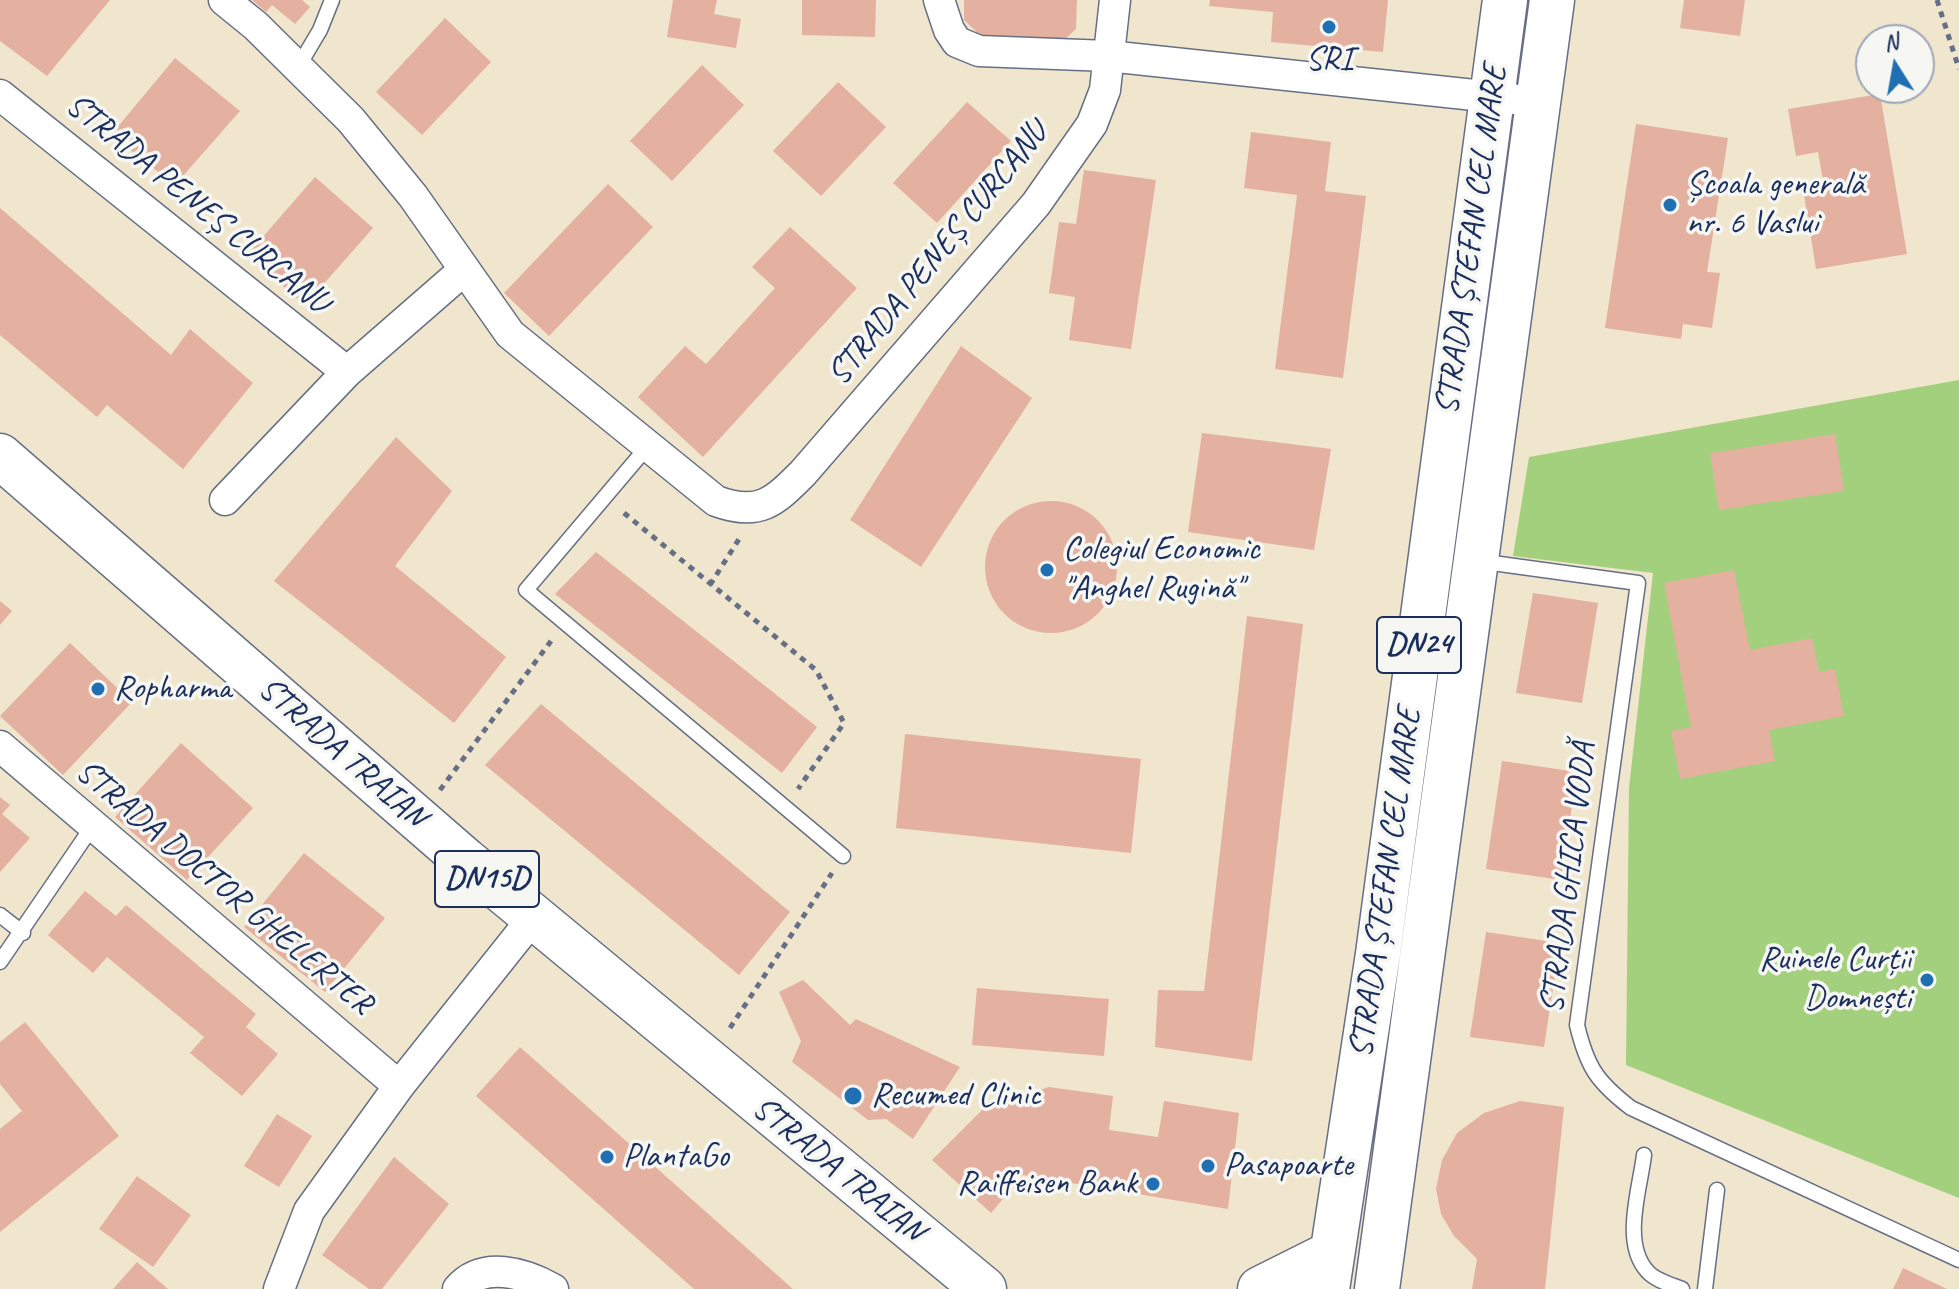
<!DOCTYPE html>
<meta charset="utf-8">
<style>
body{margin:0}
#map{position:relative;width:1959px;height:1289px;overflow:hidden;background:#f0e6cd;font-family:Caveat,sans-serif}
canvas{display:block}
.north{position:absolute;left:1855px;top:24px;width:80px;height:80px;box-sizing:border-box;background:#f6f6f2;border:2px solid #9ea6b7;border-radius:50%;rotate:349deg;font-size:22px;font-weight:700;line-height:32px;text-align:center;color:#1b2f5e}
.north::after{content:'';display:block;margin:auto;width:28px;height:36px;background:#1f6fb2;clip-path:polygon(50% 0,100% 100%,50% 72%,0 100%)}
</style>
<div id="map">
<canvas width="1959" height="1289"></canvas>
<div class="north">N</div>
</div>
<script>
const context = document.querySelector('canvas').getContext('2d');
context.lineJoin = 'round';
function fill(path, color) { context.fillStyle = color; context.fill(path, 'evenodd'); }
function trace(path, color, width, dash) { context.strokeStyle = color; context.lineWidth = width; context.lineCap = dash ? 'butt' : 'round'; context.setLineDash(dash || []); context.stroke(path); }
function write(font, color, halo, rows, align = 'center') {
  context.font = font + ' Caveat,sans-serif'; context.lineWidth = 7; context.setLineDash([]); context.textBaseline = 'middle'; context.strokeStyle = halo; context.fillStyle = color; for (const [text, x, y, turn = 0] of rows) {
    context.save(); context.translate(x, y); context.rotate((+turn || 0) * Math.PI / 180); context.textAlign = isNaN(turn) ? turn : align; if (halo) context.strokeText(text, 0, 0); context.fillText(text, 0, 0); context.restore();
  }
}
const green = new Path2D(`
 M1959 380V1198L1626 1065 1629 788 1653 573 1513 556 1529 457Z`);
const building = new Path2D(`
 M0 0H110L47 76 0 41Z
 M252 0H302L310 7 295 24 272 5 266 12Z
 M673 0H717L714 14 741 19 736 48 667 37Z
 M802 0H876L875 37 802 35Z
 M964 0H1077L1076 29 1065 39 980 35 964 20Z
 M1210 0H1388L1383 52 1271 42 1273 12 1209 6Z
 M1684 0H1745L1740 36 1680 28Z
 M445 18 491 62 422 135 376 92Z
 M175 58 240 111 175 185 111 135Z
 M702 65 744 105 672 181 630 141Z
 M838 82 886 127 821 196 773 151Z
 M1880 94 1907 254 1816 269 1804 195 1825 191 1818 152 1796 156 1788 109Z
 M967 102 1011 141 937 223 893 183Z
 M1636 124 1728 138 1707 272 1720 273 1712 328 1683 324 1681 339 1605 328Z
 M1251 132 1331 142 1325 191 1366 196 1343 378 1275 369 1297 195 1244 188Z
 M1084 170 1156 180 1131 349 1069 340 1075 297 1049 293 1059 222 1076 224Z
 M315 177 373 228 305 305 247 255Z
 M608 184 653 227 549 336 504 293Z
 M0 208 171 355 190 329 253 383 183 469 107 405 97 417 0 335Z
 M790 227 857 288 703 457 638 397 685 346 706 364 775 288 752 267Z
 M961 346 1032 398 921 567 850 520Z
 M1202 433 1331 449 1314 550 1188 532Z
 M1835 434 1844 491 1719 510 1710 453Z
 M396 437 452 491 395 566 506 657 454 723 274 581Z
 M985 567a66 66 0 1 1 132 0a66 66 0 1 1-132 0Z
 M596 552 817 727 782 773 555 594Z
 M1734 570 1750 650 1812 638 1819 672 1835 669 1844 716 1769 730 1775 761 1680 779 1671 731 1691 727 1664 583Z
 M1533 593 1598 603 1582 703 1516 693Z
 M0 601 12 611 0 625Z
 M1247 616 1303 624 1252 1061 1155 1047 1158 990 1204 991Z
 M70 643 132 702 63 775 0 716Z
 M541 704 790 912 739 975 485 765Z
 M905 734 1141 759 1131 853 896 828Z
 M181 743 253 808 187 880 115 817Z
 M1502 761 1577 772 1561 880 1486 869Z
 M0 797 10 805 2 814 30 838 0 872Z
 M304 853 385 918 325 992 244 927Z
 M85 891 116 916 126 905 256 1014 246 1027 278 1054 242 1096 190 1053 204 1037 107 957 93 973 48 935Z
 M1486 932 1560 943 1544 1047 1470 1037Z
 M803 980 850 1025 856 1019 960 1067 913 1139 886 1119 868 1120 792 1062 801 1041 779 992Z
 M977 988 1109 999 1104 1056 972 1045Z
 M25 1022 119 1136 0 1232V1129L22 1111 0 1084V1042Z
 M520 1047 793 1289H694L476 1096Z
 M1049 1087 1113 1096 1109 1130 1158 1137 1164 1101 1239 1113 1228 1209 1023 1175 991 1213 932 1160 985 1107Z
 M1520 1101 1564 1107 1545 1289H1472L1477 1259 1454 1236 1441 1214 1436 1189 1442 1160 1457 1133 1484 1113Z
 M277 1114 312 1136 279 1187 244 1166Z
 M394 1157 449 1204 382 1289H369L322 1255Z
 M137 1176 191 1215 153 1267 99 1229Z
 M137 1262 168 1289H113Z
 M1903 1268 1947 1289H1893Z`);
const path = new Path2D(`
 M1937 0 1959 69
 M624 513 816 670 844 723 798 789
 M710 585 739 539
 M440 790 551 641
 M730 1028 832 873`);
const lane = new Path2D(`
 M298 67 320 30 332 0
 M648 446 526 590 843 856
 M1478 561 1638 583 1577 1025C1587 1067 1597 1082 1631 1108L1959 1260
 M0 915 23 933
 M0 962 92 827
 M1644 1155C1640 1189 1621 1244 1648 1272 1655 1280 1672 1285 1682 1289
 M1705 1289 1717 1190`);
const street = new Path2D(`
 M224 0 256 26 351 120 413 196 510 334 716 501C759 517 774 502 803 473L1036 204 1092 124 1105 90 1115 0
 M939 0 949 30 957 42 979 51 1108 56 1512 99
 M0 95 347 372
 M225 500 347 372 464 270
 M0 746 399 1086
 M279 1289 309 1211 399 1086 533 918
 M458 1289C483 1260 525 1273 553 1289`);
const primary = new Path2D(`
 M0 456 465 860 984 1289
 M1260 1289 1332 1253
 M1327 1289 1378 954 1505 0
 M1377 1289 1552 0`);
const markers = [
 [1329,27,8,"#1f6fb2"],
 [1670,205,8,"#1f6fb2"],
 [1047,570,8,"#1f6fb2"],
 [98,689,8,"#1f6fb2"],
 [1927,980,8,"#1f6fb2"],
 [853,1096,10,"#1f6fb2"],
 [607,1157,8,"#1f6fb2"],
 [1208,1166,8,"#1f6fb2"],
 [1153,1184,8,"#1f6fb2"]
];
const shields = [
 [1419,645,84],
 [487,879,104]
];
const shieldNames = [
 ["DN24",1419,645],
 ["DN15D",487,879]
];
const poiNames = [
 ["SRI",1329,60,"center"],
 ["Școala generală",1686,185],
 ["nr. 6 Vaslui",1686,224],
 ["Colegiul Economic",1063,550],
 ["\"Anghel Rugină\"",1063,589],
 ["Ropharma",114,689],
 ["Ruinele Curții",1911,960,"right"],
 ["Domnești",1911,999,"right"],
 ["Recumed Clinic",871,1096],
 ["PlantaGo",623,1157],
 ["Pasapoarte",1224,1166],
 ["Raiffeisen Bank",1137,1184,"right"]
];
const streetNames = [
 ["STRADA PENEȘ CURCANU",197,204,39],
 ["STRADA ȘTEFAN CEL MARE",1472,240,-82],
 ["STRADA PENEȘ CURCANU",938,254,-51],
 ["STRADA TRAIAN",342,753,41],
 ["STRADA GHICA VODĂ",1569,878,-83],
 ["STRADA ȘTEFAN CEL MARE",1386,883,-82],
 ["STRADA DOCTOR GHELERTER",224,888,40],
 ["STRADA TRAIAN",838,1170,39]
];
fill(green, '#a2d07d');
fill(building, '#e4b09f');
trace(lane, '#666f85', 17);
trace(street, '#666f85', 33);
trace(primary, '#666f85', 47);
trace(path, '#666f85', 5, [6, 6]);
trace(lane, '#fff', 14);
trace(street, '#fff', 30);
trace(primary, '#fff', 44);
for (const [x, y, r, color] of markers) { const dot = new Path2D(); dot.arc(x, y, r, 0, 2 * Math.PI); context.fillStyle = color; context.fill(dot); trace(dot, '#f6f6f2', 3); }
for (const [x, y, w] of shields) { const box = new Path2D(); box.roundRect(x - w / 2, y - 28, w, 56, 6); context.fillStyle = '#f6f6f2'; context.fill(box); trace(box, '#1b2f5e', 2); }
write('bold 32px', '#1b2f5e', null, shieldNames);
write('34px', '#1b2f5e', '#f6f6f2', poiNames, 'left');
write('34px', '#1b2f5e', '#f6f6f2', streetNames);
</script>
